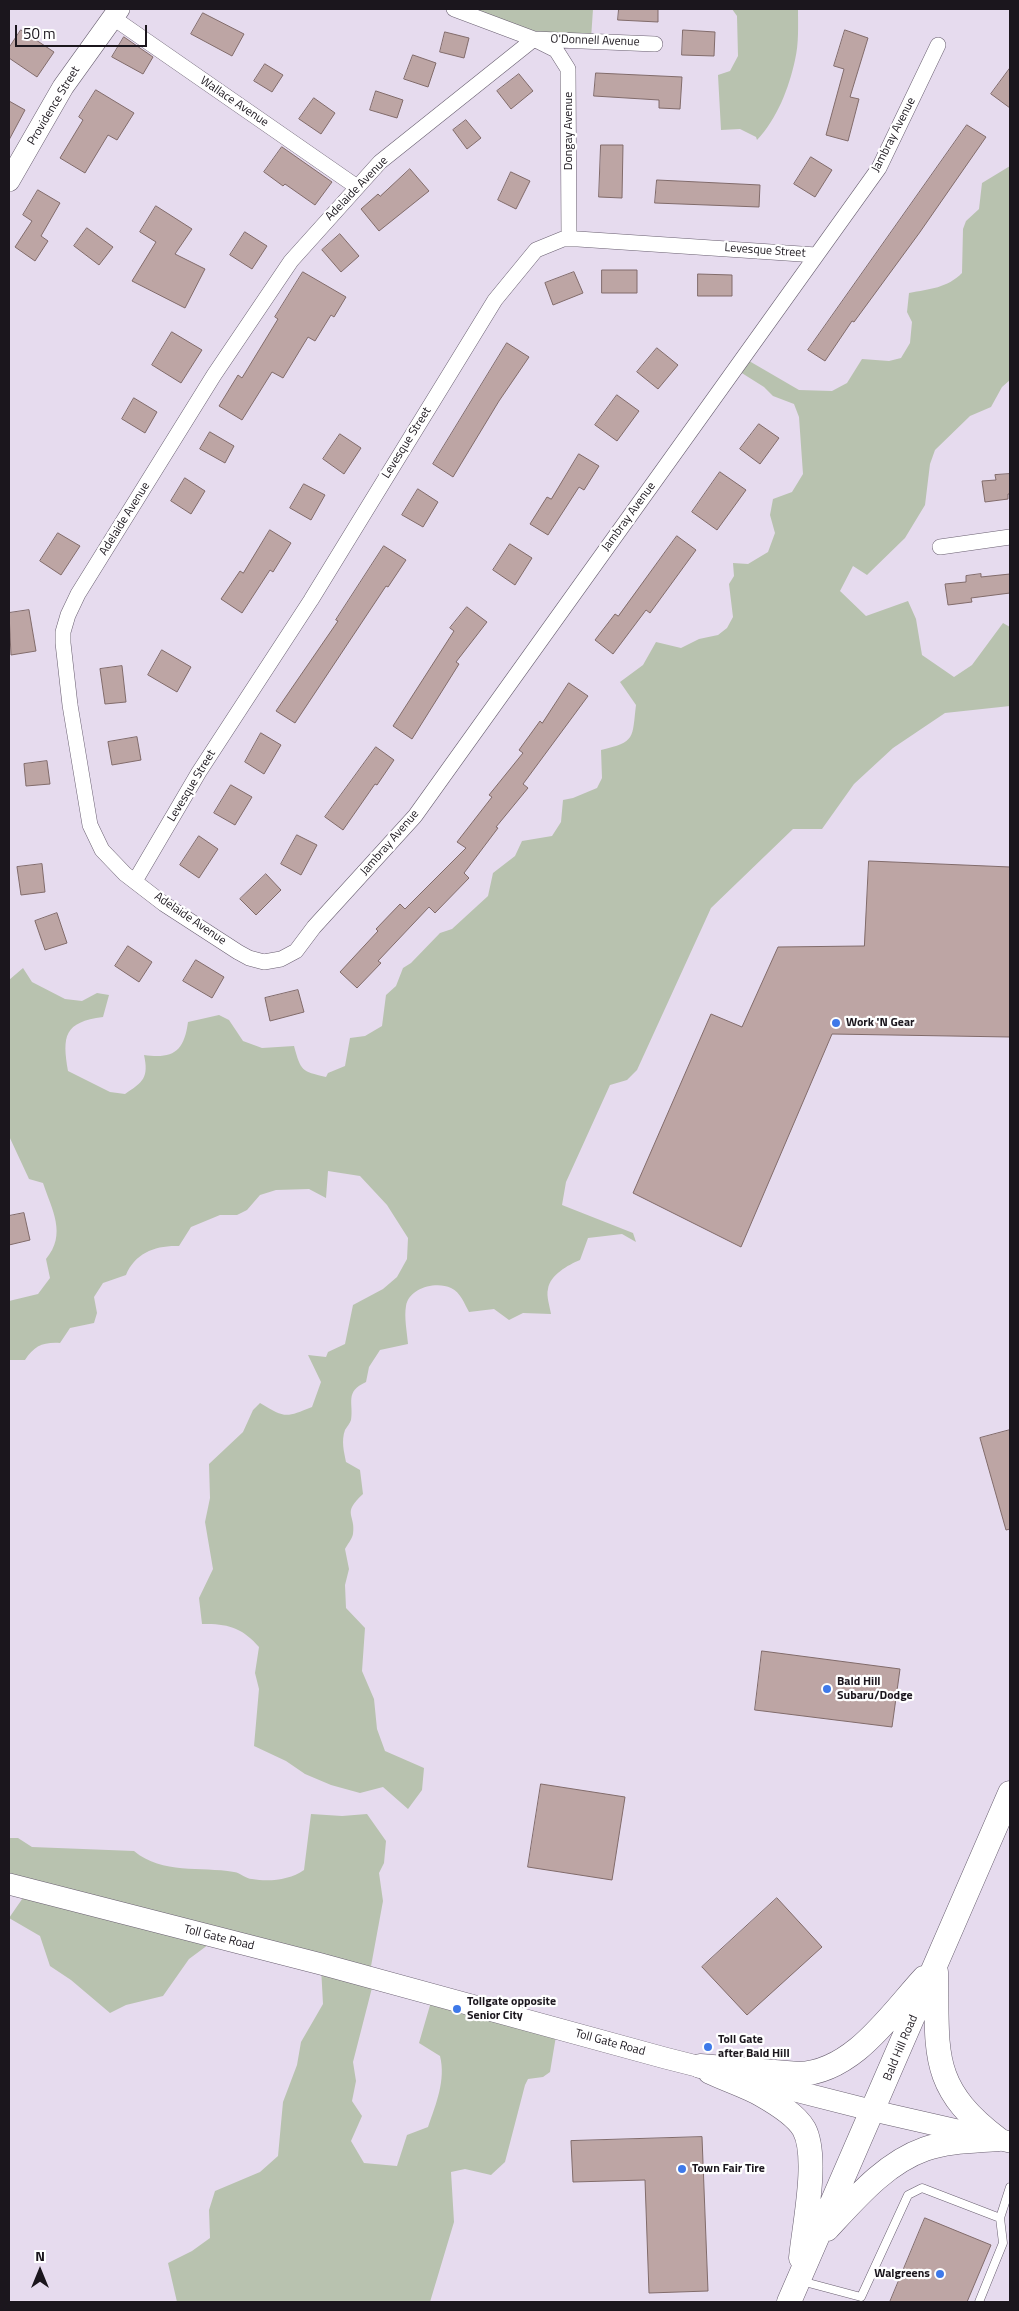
<!DOCTYPE html>
<style>
body{margin:0}
#map{position:relative;width:1019px;height:2311px;overflow:hidden;background:#e6dbee;font-family:"Titillium Web",sans-serif}
canvas{display:block}
.frame{position:absolute;inset:0;border:10px solid #1b161d;pointer-events:none}
.north{position:absolute;left:15px;top:2246px;width:50px;height:50px;-webkit-text-stroke:4px #fff;paint-order:stroke;rotate:0deg;font-size:14px;font-weight:700;line-height:20px;text-align:center;color:#1b161d}
.north::after{content:'';display:block;margin:auto;width:18px;height:22px;background:#1b161d;clip-path:polygon(50% 0,100% 100%,50% 72%,0 100%)}
.scale{position:absolute;left:15px;top:25px;width:132px;height:22px;box-sizing:border-box;border:2px solid #1b161d;border-top:0;padding-left:6px;font-size:15px;line-height:18px;white-space:nowrap;color:#1b161d;-webkit-text-stroke:4px #fff;paint-order:stroke}
</style>
<div id="map">
<canvas width="1019" height="2311"></canvas>
<div class="frame"></div>
<div class="north">N</div>
<div class="scale">50 m</div>
</div>
<script>
const context = document.querySelector('canvas').getContext('2d');
context.lineJoin = 'round';
function fill(path, color) { context.fillStyle = color; context.fill(path, 'evenodd'); }
function trace(path, color, width, dash) { context.strokeStyle = color; context.lineWidth = width; context.lineCap = dash ? 'butt' : 'round'; context.setLineDash(dash || []); context.stroke(path); }
function write(font, color, halo, rows, align = 'center') {
  context.font = font + ' "Titillium Web",sans-serif'; context.lineWidth = 4.5; context.setLineDash([]); context.textBaseline = 'middle'; context.strokeStyle = halo; context.fillStyle = color; for (const [text, x, y, turn = 0] of rows) {
    context.save(); context.translate(x, y); context.rotate((+turn || 0) * Math.PI / 180); context.textAlign = isNaN(turn) ? turn : align; if (halo) context.strokeText(text, 0, 0); context.fillText(text, 0, 0); context.restore();
  }
}
const green = new Path2D(`
 M460 9H593L591 39H538Z
 M732 9H798C798 25 799 44 795 60 789 88 777 119 757 140L756 137 740 129 721 130 718 75 730 71 738 56 737 16Z
 M1010 166V380L1002 387 991 407 970 416 935 450 930 464 925 505 905 538 867 575 853 566 840 591 866 616 908 601 916 619 922 655 954 677 972 665 1003 623 1010 627V706L945 713 893 748 854 784 822 829H793L711 908 637 1070 627 1080 610 1085 566 1182 562 1205 633 1233 636 1242 622 1234 588 1238 580 1260C568 1265 550 1275 548 1289 546 1296 550 1307 551 1314L523 1313 509 1320 494 1309 469 1312C464 1303 461 1293 451 1288 436 1281 409 1288 406 1306 404 1317 407 1332 408 1344L380 1350 369 1367 366 1382C344 1392 354 1403 351 1420 350 1423 347 1427 345 1430 341 1441 344 1452 346 1462L360 1470 363 1494C341 1514 356 1514 353 1534 352 1539 347 1545 345 1549L349 1569 345 1585 346 1608 365 1628 362 1671 374 1699 377 1729 385 1751 424 1768 422 1790 408 1809 383 1787 360 1793 331 1785 305 1774 286 1761 254 1746 259 1689 255 1673 259 1647C243 1628 227 1623 202 1624L199 1598 213 1569 205 1522 210 1498 209 1464 243 1432 253 1410 260 1403C285 1418 285 1418 312 1407L321 1382 308 1355 326 1357 328 1352 345 1344 353 1305 383 1289 397 1277 407 1259 408 1238 387 1205 360 1176 328 1171 326 1198 309 1189 276 1190 260 1195 247 1210 237 1215H220L191 1227 179 1246C156 1245 135 1253 126 1275L103 1283 94 1297 97 1313 94 1323 70 1328 60 1343C43 1342 34 1346 25 1360H9V1301L38 1294 50 1278 46 1259C67 1234 52 1210 43 1183L29 1179 9 1136V980L23 968 32 982 65 999 82 1001 97 993 109 995 103 1017C64 1022 62 1036 68 1071L110 1092 125 1094C143 1082 149 1078 144 1055 173 1059 184 1052 188 1022L219 1015 229 1020 243 1041 262 1048 294 1046C301 1071 301 1071 326 1077L328 1073 345 1066 350 1038 365 1036 382 1026 386 995 396 986 403 968 411 963 440 933 452 929 488 896 493 873 515 856 522 841 552 836 561 822 563 800 573 798 597 788 602 778 601 750C636 742 632 738 636 705L620 682 643 665 656 642 681 648 699 639 718 635 727 628 733 617 729 584 734 576 733 563 748 564 768 552 775 533 770 515 773 499 792 492 803 474 799 417 794 404 773 396 764 387 737 370 744 358 799 390 832 391 847 383 862 359 889 361 901 358 910 343 912 322 907 312 909 293C930 289 947 288 962 273L963 229 966 221 979 209 982 183Z
 M311 1814 342 1816 367 1814 386 1841 384 1863 379 1873 383 1901 369 1977 374 1980 353 2062 356 2081 352 2101 362 2116 351 2141 364 2163 397 2166 407 2135 428 2127C436 2104 446 2080 440 2056L419 2043 433 1995 557 2030 550 2072 543 2077 528 2079 525 2085 505 2162 491 2175 465 2169 451 2172 454 2222 430 2302H177L168 2263 192 2251 210 2238 209 2210 215 2191 260 2172 278 2156 283 2102 297 2065 301 2042 323 2004 321 1967 216 1939 189 1959 163 1996 126 2005 110 2013 71 1980 50 1966 40 1936 9 1918 27 1892 9 1887V1838H18L32 1847 134 1851C163 1875 200 1866 234 1872 241 1873 246 1879 252 1879 269 1882 290 1880 304 1870Z`);
const building = new Path2D(`
 M619 9H658V22L618 20Z
 M203 13 244 34 232 56 191 34Z
 M21 30 54 52 37 77 9 58V48Z
 M683 30 715 32 714 56 682 55Z
 M845 30 868 38 850 97 859 99 848 141 826 135 844 69 834 66Z
 M445 32 469 38 464 58 440 52Z
 M124 37 153 57 143 74 112 57Z
 M413 55 436 63 428 87 404 79Z
 M265 64 283 75 272 92 254 81Z
 M1010 68V108L991 94Z
 M596 73 682 77 680 109 659 108V100L594 96Z
 M519 74 533 91 511 109 497 91Z
 M96 90 134 113 117 140 108 135 85 173 60 158 83 120 79 117Z
 M376 91 403 100 397 118 370 110Z
 M314 98 335 113 321 134 299 119Z
 M9 101 25 110 9 140Z
 M466 120 481 138 467 149 453 130Z
 M967 125 986 137 920 232 854 322 852 321 825 361 808 350Z
 M601 145H623L622 198 599 197Z
 M282 147 332 182 315 205 285 184 283 186 264 172Z
 M811 157 832 170 815 197 794 184Z
 M410 169 429 191 379 231 361 209 378 194 380 196Z
 M511 172 530 181 516 209 498 200Z
 M657 180 760 185 759 207 655 203Z
 M38 190 60 203 41 236 48 241 35 261 15 247 32 221 23 215Z
 M156 206 192 229 175 254 205 269 185 308 132 281 156 242 140 232Z
 M87 228 113 247 99 265 74 246Z
 M245 232 267 246 252 269 230 255Z
 M340 234 359 256 341 272 322 250Z
 M602 270H637V293H602Z
 M303 272 346 297 334 317 331 315 315 341 308 337 283 378 272 372 242 420 219 406 238 375 242 378 278 319 275 317Z
 M574 272 583 293 553 305 545 283Z
 M698 274 732 275V296H698Z
 M172 332 202 350 181 383 152 365Z
 M507 343 529 357 499 401 453 477 433 464Z
 M657 348 678 365 658 389 637 372Z
 M617 395 639 411 617 441 595 425Z
 M134 398 157 412 145 433 122 419Z
 M759 424 779 438 760 464 740 449Z
 M210 432 234 446 225 463 200 449Z
 M340 434 361 448 344 474 323 459Z
 M579 454 599 466 584 490 579 487 548 535 530 524 547 497 551 499Z
 M720 472 746 490 717 530 692 512Z
 M1010 474V494H1008V499L985 502 982 481 996 480 995 475Z
 M185 478 205 491 191 514 171 501Z
 M304 484 325 495 311 520 290 508Z
 M418 489 438 502 423 527 402 515Z
 M270 530 291 543 273 572 270 570 242 613 221 599 240 571 243 573Z
 M58 533 80 546 61 575 40 561Z
 M677 536 696 550 650 613 646 610 613 654 595 640 615 614 618 616Z
 M510 544 532 558 515 585 493 570Z
 M384 546 406 560 388 587 386 586 295 723 276 711 338 621 336 620Z
 M981 574V577L1010 574V593L971 598 972 602 948 605 945 584 966 582V576Z
 M467 607 487 622 456 662 459 664 412 739 393 726 454 631 450 628Z
 M29 610 36 651 11 655 9 613Z
 M162 650 191 667 177 692 148 675Z
 M122 666 126 702 105 704 100 669Z
 M569 683 588 696 523 784 528 788 496 827 498 828 464 873 469 878 435 913 429 907 378 961 381 963 357 988 340 972 378 931 376 929 400 904 405 909 466 848 457 842 492 797 489 795 523 753 519 750 540 721 542 723Z
 M261 733 281 745 264 774 245 762Z
 M137 737 141 760 112 765 108 742Z
 M376 747 394 760 377 785 375 784 343 830 325 817Z
 M47 761 50 784 26 786 24 764Z
 M231 785 252 797 235 825 214 813Z
 M297 835 317 845 301 875 281 864Z
 M199 836 218 849 199 878 180 865Z
 M869 861 1010 867V1037L832 1034 741 1247 633 1193 711 1014 742 1027 778 947 864 946Z
 M42 864 45 892 21 895 17 867Z
 M266 874 281 890 256 915 240 899Z
 M57 913 67 943 45 950 35 921Z
 M128 946 152 962 139 982 115 966Z
 M196 960 224 977 212 998 183 981Z
 M298 990 304 1012 270 1021 265 998Z
 M24 1213 30 1240 9 1245V1216Z
 M1010 1430V1529L1006 1530 980 1438Z
 M762 1651 900 1669 892 1727 755 1710Z
 M541 1784 625 1797 612 1880 528 1867Z
 M777 1898 822 1947 747 2015 702 1967Z
 M702 2137 708 2291 649 2293 645 2180 573 2182 571 2141Z
 M925 2218 991 2245 967 2302H890Z`);
const service = new Path2D(`
 M801 2281 861 2297 908 2195 922 2188 1000 2218 1010 2187
 M979 2302 1003 2243 1000 2218`);
const minor = new Path2D(`
 M454 9 534 39 655 44
 M112 17 357 187
 M569 239 568 69 556 50 534 39 380 162 291 261 214 375 78 594 68 615 63 632V643L70 705 90 825 102 850 125 874 164 904 238 952 249 958 264 962 281 959 296 951 314 927 415 816 879 168 938 45
 M940 547 1010 537
 M135 881 199 772 311 600 495 300 536 250 563 239H578L816 255`);
const secondary = new Path2D(`
 M9 181 63 87 119 9
 M9 1884 321 1964 665 2058 874 2111 1010 2142`);
const primary = new Path2D(`
 M936 1972C938 2052 928 2086 998 2139
 M700 2066 799 2074C853 2072 890 2015 924 1978
 M710 2072C727 2080 746 2086 762 2095 776 2103 796 2115 804 2129 819 2157 804 2226 801 2258
 M827 2229C855 2199 885 2163 925 2149 948 2141 974 2141 998 2139
 M789 2302 1010 1793`);
const markers = [
 [836,1023,5,"#3e79e9"],
 [827,1689,5,"#3e79e9"],
 [457,2009,5,"#3e79e9"],
 [708,2047,5,"#3e79e9"],
 [682,2169,5,"#3e79e9"],
 [940,2274,5,"#3e79e9"]
];
const streetNames = [
 ["O'Donnell Avenue",595,41,2],
 ["Wallace Avenue",234,102,34],
 ["Providence Street",54,106,-59],
 ["Dongay Avenue",569,131,-90],
 ["Jambray Avenue",894,135,-63],
 ["Adelaide Avenue",357,189,-46],
 ["Levesque Street",765,251,4],
 ["Levesque Street",407,443,-58],
 ["Jambray Avenue",629,517,-54],
 ["Adelaide Avenue",125,519,-58],
 ["Levesque Street",192,786,-59],
 ["Jambray Avenue",390,843,-49],
 ["Adelaide Avenue",190,919,34],
 ["Toll Gate Road",219,1938,14],
 ["Toll Gate Road",610,2043,15],
 ["Bald Hill Road",901,2048,-67]
];
const poiNames = [
 ["Work 'N Gear",846,1023],
 ["Bald Hill",837,1682],
 ["Subaru/Dodge",837,1696],
 ["Tollgate opposite",467,2002],
 ["Senior City",467,2016],
 ["Toll Gate",718,2040],
 ["after Bald Hill",718,2054],
 ["Town Fair Tire",692,2169],
 ["Walgreens",930,2274,"right"]
];
fill(green, '#b8c2af');
fill(building, '#bda5a4');
trace(building, '#816b6a', 1);
trace(service, '#695f70', 9);
trace(minor, '#695f70', 16);
trace(secondary, '#695f70', 22);
trace(primary, '#695f70', 25);
trace(service, '#fff', 8);
trace(minor, '#fff', 15);
trace(secondary, '#fff', 21);
trace(primary, '#fff', 24);
for (const [x, y, r, color] of markers) { const dot = new Path2D(); dot.arc(x, y, r, 0, 2 * Math.PI); context.fillStyle = color; context.fill(dot); trace(dot, '#fff', 2); }
write('12px', '#1b161d', '#fff', streetNames);
write('bold 12px', '#1b161d', '#fff', poiNames, 'left');
</script>
